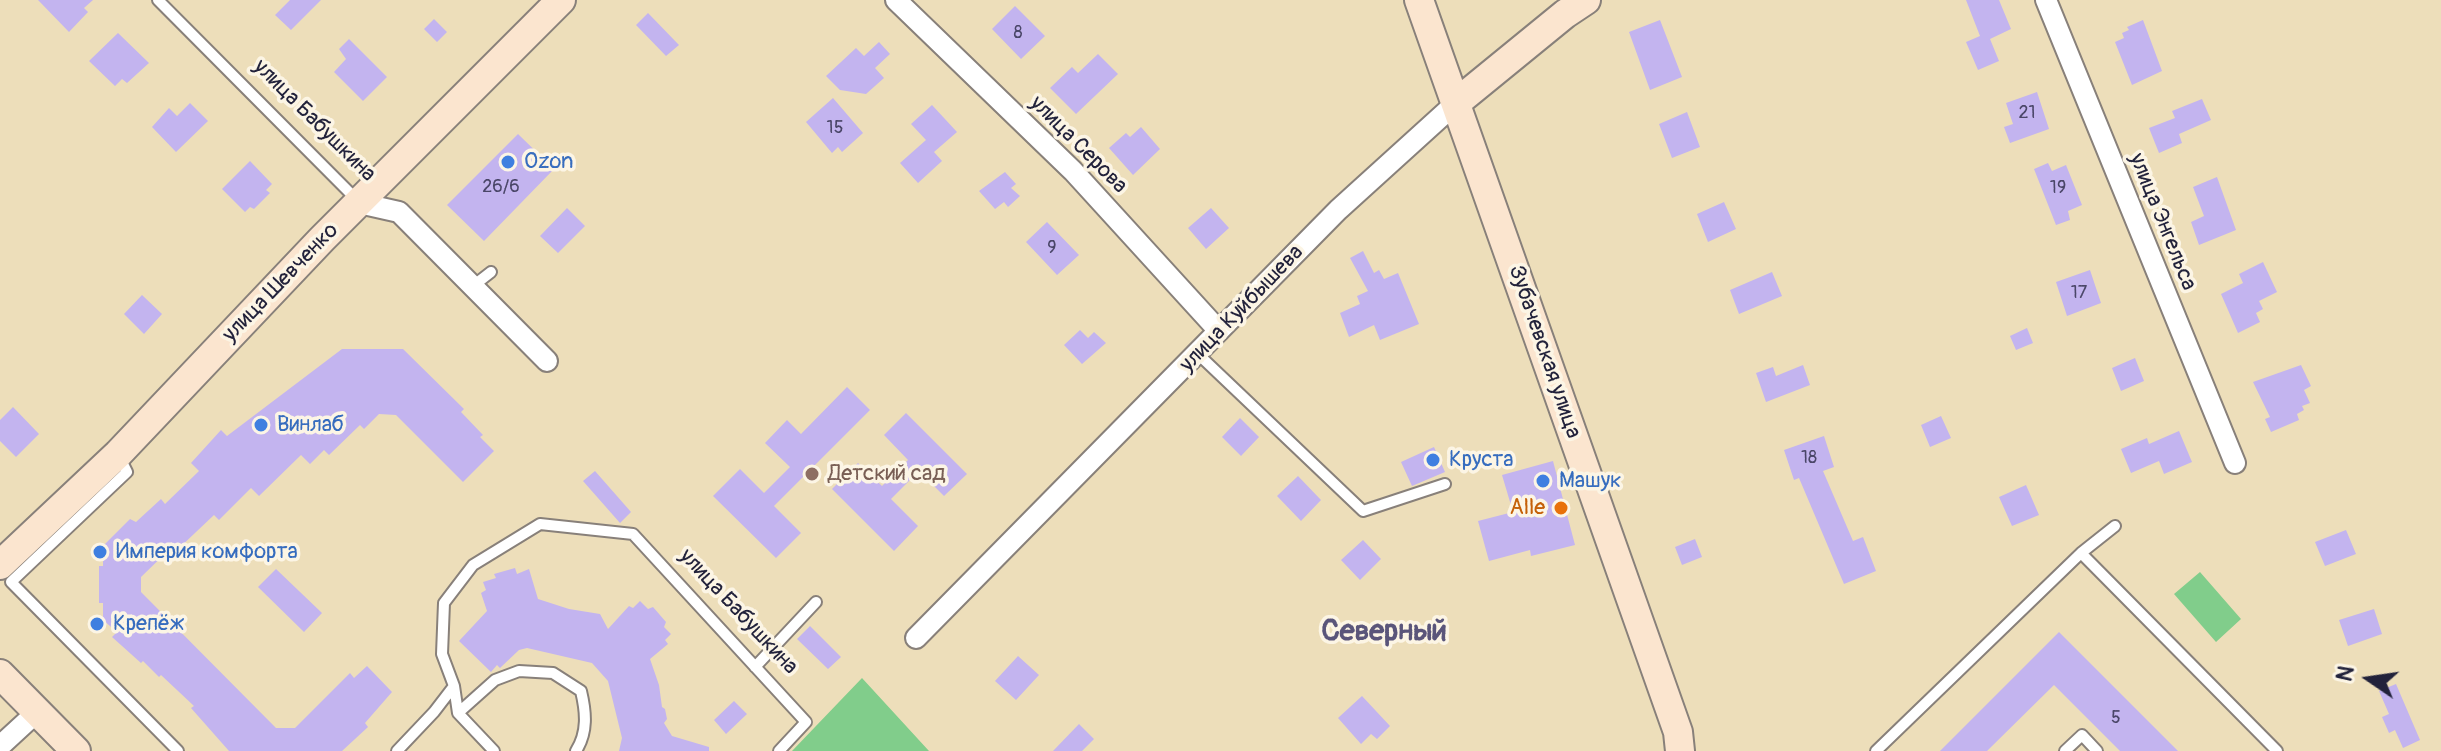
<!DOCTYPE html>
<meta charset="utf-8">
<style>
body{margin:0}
#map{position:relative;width:2441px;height:751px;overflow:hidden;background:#eddeba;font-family:Pangolin,sans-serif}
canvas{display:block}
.north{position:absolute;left:2329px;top:639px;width:80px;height:80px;-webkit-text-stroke:6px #fcf5e5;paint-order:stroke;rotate:283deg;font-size:22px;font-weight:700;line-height:32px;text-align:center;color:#22223b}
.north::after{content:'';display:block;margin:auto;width:28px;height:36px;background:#22223b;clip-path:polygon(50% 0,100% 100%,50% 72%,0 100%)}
</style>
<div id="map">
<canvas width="2441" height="751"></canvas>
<div class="north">N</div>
</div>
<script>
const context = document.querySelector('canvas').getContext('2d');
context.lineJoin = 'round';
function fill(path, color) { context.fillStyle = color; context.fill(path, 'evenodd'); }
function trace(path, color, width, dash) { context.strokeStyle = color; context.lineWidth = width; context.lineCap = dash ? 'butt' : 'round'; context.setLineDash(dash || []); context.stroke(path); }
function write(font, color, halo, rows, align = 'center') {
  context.font = font + ' Pangolin,sans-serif'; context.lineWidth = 7; context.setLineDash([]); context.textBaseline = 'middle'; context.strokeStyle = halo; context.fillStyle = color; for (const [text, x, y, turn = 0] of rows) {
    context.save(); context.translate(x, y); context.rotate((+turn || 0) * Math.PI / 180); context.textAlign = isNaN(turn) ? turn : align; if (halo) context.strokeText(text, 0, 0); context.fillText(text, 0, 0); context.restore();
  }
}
const green = new Path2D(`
 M2200 572 2241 619 2216 642 2174 594Z
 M862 678 929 751H792Z`);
const building = new Path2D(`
 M38 0H93L84 8 88 12 69 32Z
 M290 0H321L291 30 275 15Z
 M1966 0H1999L2011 29 1990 39 1999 61 1978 70 1966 42 1980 36Z
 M1015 6 1045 36 1021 59 992 29Z
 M648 13 679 45 666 56 636 25Z
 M434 19 447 32 437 42 424 29Z
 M1660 20 1682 77 1650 90 1629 32Z
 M2143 20 2162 71 2132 85 2115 42 2124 38 2122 33 2129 30 2127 27Z
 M118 33 149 63 127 83 122 79 115 86 89 61Z
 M349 39 387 77 363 101 334 72 346 59 339 49Z
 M879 42 890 54 875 68 884 78 866 94 840 90 826 76 856 48 864 56Z
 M1098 54 1118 74 1076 114 1050 88 1072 67 1078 73Z
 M2037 92 2049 129 2010 143 2004 127 2013 124 2006 103Z
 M833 98 863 133 842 152 838 147 832 153 806 122Z
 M2202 99 2211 120 2179 134 2182 143 2159 153 2149 128 2175 118 2172 111Z
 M190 103 208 121 176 152 152 127 169 108 177 116Z
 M932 105 957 132 934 152 942 161 918 183 900 163 926 140 911 124Z
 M1687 112 1700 147 1672 158 1659 124Z
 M1141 127 1160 149 1133 175 1109 148 1126 133 1130 137Z
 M518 134 554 169 484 241 447 205Z
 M250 161 272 184 266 190 270 193 254 209 250 207 245 212 222 189Z
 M2048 163 2052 171 2066 165 2082 205 2068 211 2070 220 2056 225 2034 169Z
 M1005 172 1016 184 1011 188 1020 196 1008 207 1004 202 995 209 979 191Z
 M2217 177 2236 230 2199 245 2191 222 2204 216 2193 187Z
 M1724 202 1736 229 1708 242 1697 214Z
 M567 208 585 226 558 253 540 236Z
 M1211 208 1229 228 1206 249 1188 228Z
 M1047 222 1079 255 1057 275 1026 242Z
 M1363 251 1374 273 1379 270 1384 279 1398 273 1419 324 1380 340 1374 325 1349 337 1340 313 1360 304 1357 296 1368 291 1350 258Z
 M2263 262 2277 292 2259 301 2263 309 2256 313 2260 322 2238 333 2221 294 2243 283 2239 274Z
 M2090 270 2101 303 2067 316 2056 282Z
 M1772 272 1782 296 1739 314 1730 290Z
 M142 295 162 314 144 334 124 314Z
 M2027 328 2033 343 2016 350 2010 336Z
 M1080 330 1088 338 1094 332 1106 343 1082 364 1064 345Z
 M342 349H403L464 409 461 412 483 435 480 437 494 451 463 482 396 415 379 414 364 429 360 425 329 455 324 450 310 464 301 455 259 496 251 488 219 520 214 515 177 550 173 546 141 577V592L276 728H295L350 673 354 678 367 666 392 692 365 723 368 727 342 751H229L191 708 194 706 161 675 159 677 143 661 141 663 112 637 117 632 103 620V603H99V566H103V546L130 519 136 522 161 499 165 504 199 471 191 463 221 430 227 436Z
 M2135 358 2144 381 2121 391 2112 368Z
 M1803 365 1810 385 1766 402 1756 373 1773 367 1776 376Z
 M2301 365 2311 386 2304 390 2310 403 2302 406 2304 410 2297 414 2299 420 2271 432 2265 419 2270 417 2253 382Z
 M847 387 870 410 774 506 801 533 776 558 713 496 740 469 764 493 790 467 765 443 787 420 801 434Z
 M13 407 39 434 16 457 0 441V420Z
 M906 413 967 474 944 496 919 471 891 499 918 526 894 551 832 489 858 463 882 486 908 460 884 435Z
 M1941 416 1951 438 1930 447 1921 425Z
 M1240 418 1259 437 1241 456 1222 437Z
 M2179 431 2192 462 2164 474 2159 461 2131 473 2121 449 2147 438 2149 444Z
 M1824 436 1834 467 1823 471 1853 541 1863 537 1876 571 1844 584 1799 478 1794 480 1784 450Z
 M1434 447 1445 472 1412 486 1401 462Z
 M1553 461 1575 545 1531 556 1530 550 1489 561 1478 521 1513 512 1502 475Z
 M595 471 631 512 620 523 583 481Z
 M1298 476 1321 500 1301 521 1277 496Z
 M2026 485 2039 515 2012 526 1999 497Z
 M2346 530 2356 554 2325 566 2315 542Z
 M1695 539 1702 557 1682 565 1675 547Z
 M1363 540 1381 559 1360 580 1341 560Z
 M515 568 517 574 529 569 538 599 569 609 600 614 608 629 629 606 633 608 640 601 648 609 653 607 666 622 664 627 671 634 665 640 668 644 650 659 659 685 662 707 665 709 667 719 664 723 672 736 709 747V751H619L622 738 608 681 592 663 527 648 519 650 500 668 497 665 491 672 459 641 487 611 481 593 486 590 483 582 496 578 494 574Z
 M276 569 322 613 304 632 258 587Z
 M2374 609 2382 634 2348 646 2339 620Z
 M810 626 841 657 828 669 797 639Z
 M2059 632 2178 751H2120L2054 685 1987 751H1940Z
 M1018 656 1039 675 1016 700 995 681Z
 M2396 684 2420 740 2403 748 2395 730 2389 733 2382 717 2389 714 2379 691Z
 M1362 696 1390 726 1377 739 1371 734 1361 744 1338 718Z
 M734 701 747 714 726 734 714 720Z
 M1079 724 1094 739 1082 751H1053Z`);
const lane = new Path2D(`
 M158 0 358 201
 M473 286 491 272
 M1198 354 1363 511 1445 484
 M119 456 127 472 11 582 178 751
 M2081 553 2277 751
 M755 667 816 602
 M454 686 442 654 444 603 473 565 540 524 633 534 806 722 779 751
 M458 713 495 680 519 671 553 673 581 691C586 712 588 732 576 751
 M397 751 434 712 454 686 458 713 494 751
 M1876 751 2081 553 2115 526
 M2065 751 2082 735 2097 751`);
const street = new Path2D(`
 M896 0 1073 171 1219 331
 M2046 0 2235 463
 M359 203 399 212 547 361
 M916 638 1338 210 1456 103
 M0 746 37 712`);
const secondary = new Path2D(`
 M1419 0 1678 732 1680 751
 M1456 103 1565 14 1586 0
 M0 565 118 454 322 239 561 0
 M0 674 76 751`);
const markers = [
 [508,162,8,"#3f7fe0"],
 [261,425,8,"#3f7fe0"],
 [1433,460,8,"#3f7fe0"],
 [812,474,8,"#8d6e63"],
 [1543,481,8,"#3f7fe0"],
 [1561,508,8,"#e8710a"],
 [100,552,8,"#3f7fe0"],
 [97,624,8,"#3f7fe0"]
];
const numberNames = [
 ["8",1018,33],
 ["21",2027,113],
 ["15",835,128],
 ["26/6",501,187],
 ["19",2058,188],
 ["9",1052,248],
 ["17",2079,293],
 ["18",1809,458],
 ["5",2116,718]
];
const streetNames = [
 ["улица Бабушкина",314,121,45],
 ["улица Серова",1078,145,45],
 ["улица Энгельса",2162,222,68],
 ["улица Шевченко",281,283,-46],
 ["улица Куйбышева",1242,309,-46],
 ["Зубачевская улица",1544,352,71],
 ["улица Бабушкина",738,612,47]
];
const shopNames = [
 ["Ozon",524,162],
 ["Винлаб",277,425],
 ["Круста",1449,460],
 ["Машук",1559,481],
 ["Империя комфорта",116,552],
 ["Крепёж",113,624]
];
const educationNames = [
 ["Детский сад",828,474]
];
const foodNames = [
 ["Alle",1545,508]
];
const districtNames = [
 ["Северный",1384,632]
];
fill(green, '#81cd8b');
fill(building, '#c3b4ef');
trace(lane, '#88807a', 14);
trace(street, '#88807a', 24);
trace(secondary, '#88807a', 32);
trace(lane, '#fff', 10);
trace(street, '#fff', 20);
trace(secondary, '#fbe5cf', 28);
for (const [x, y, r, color] of markers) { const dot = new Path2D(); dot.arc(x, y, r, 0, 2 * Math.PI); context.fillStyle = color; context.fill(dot); trace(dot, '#fcf5e5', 3); }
write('18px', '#4a4668', null, numberNames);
write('22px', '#22223b', '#fcf5e5', streetNames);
write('22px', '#366cbe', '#fcf5e5', shopNames, 'left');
write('22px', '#785e54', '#fcf5e5', educationNames, 'left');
write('22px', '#c56008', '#fcf5e5', foodNames, 'right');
write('bold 30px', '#5a557a', '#fcf5e5', districtNames);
</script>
